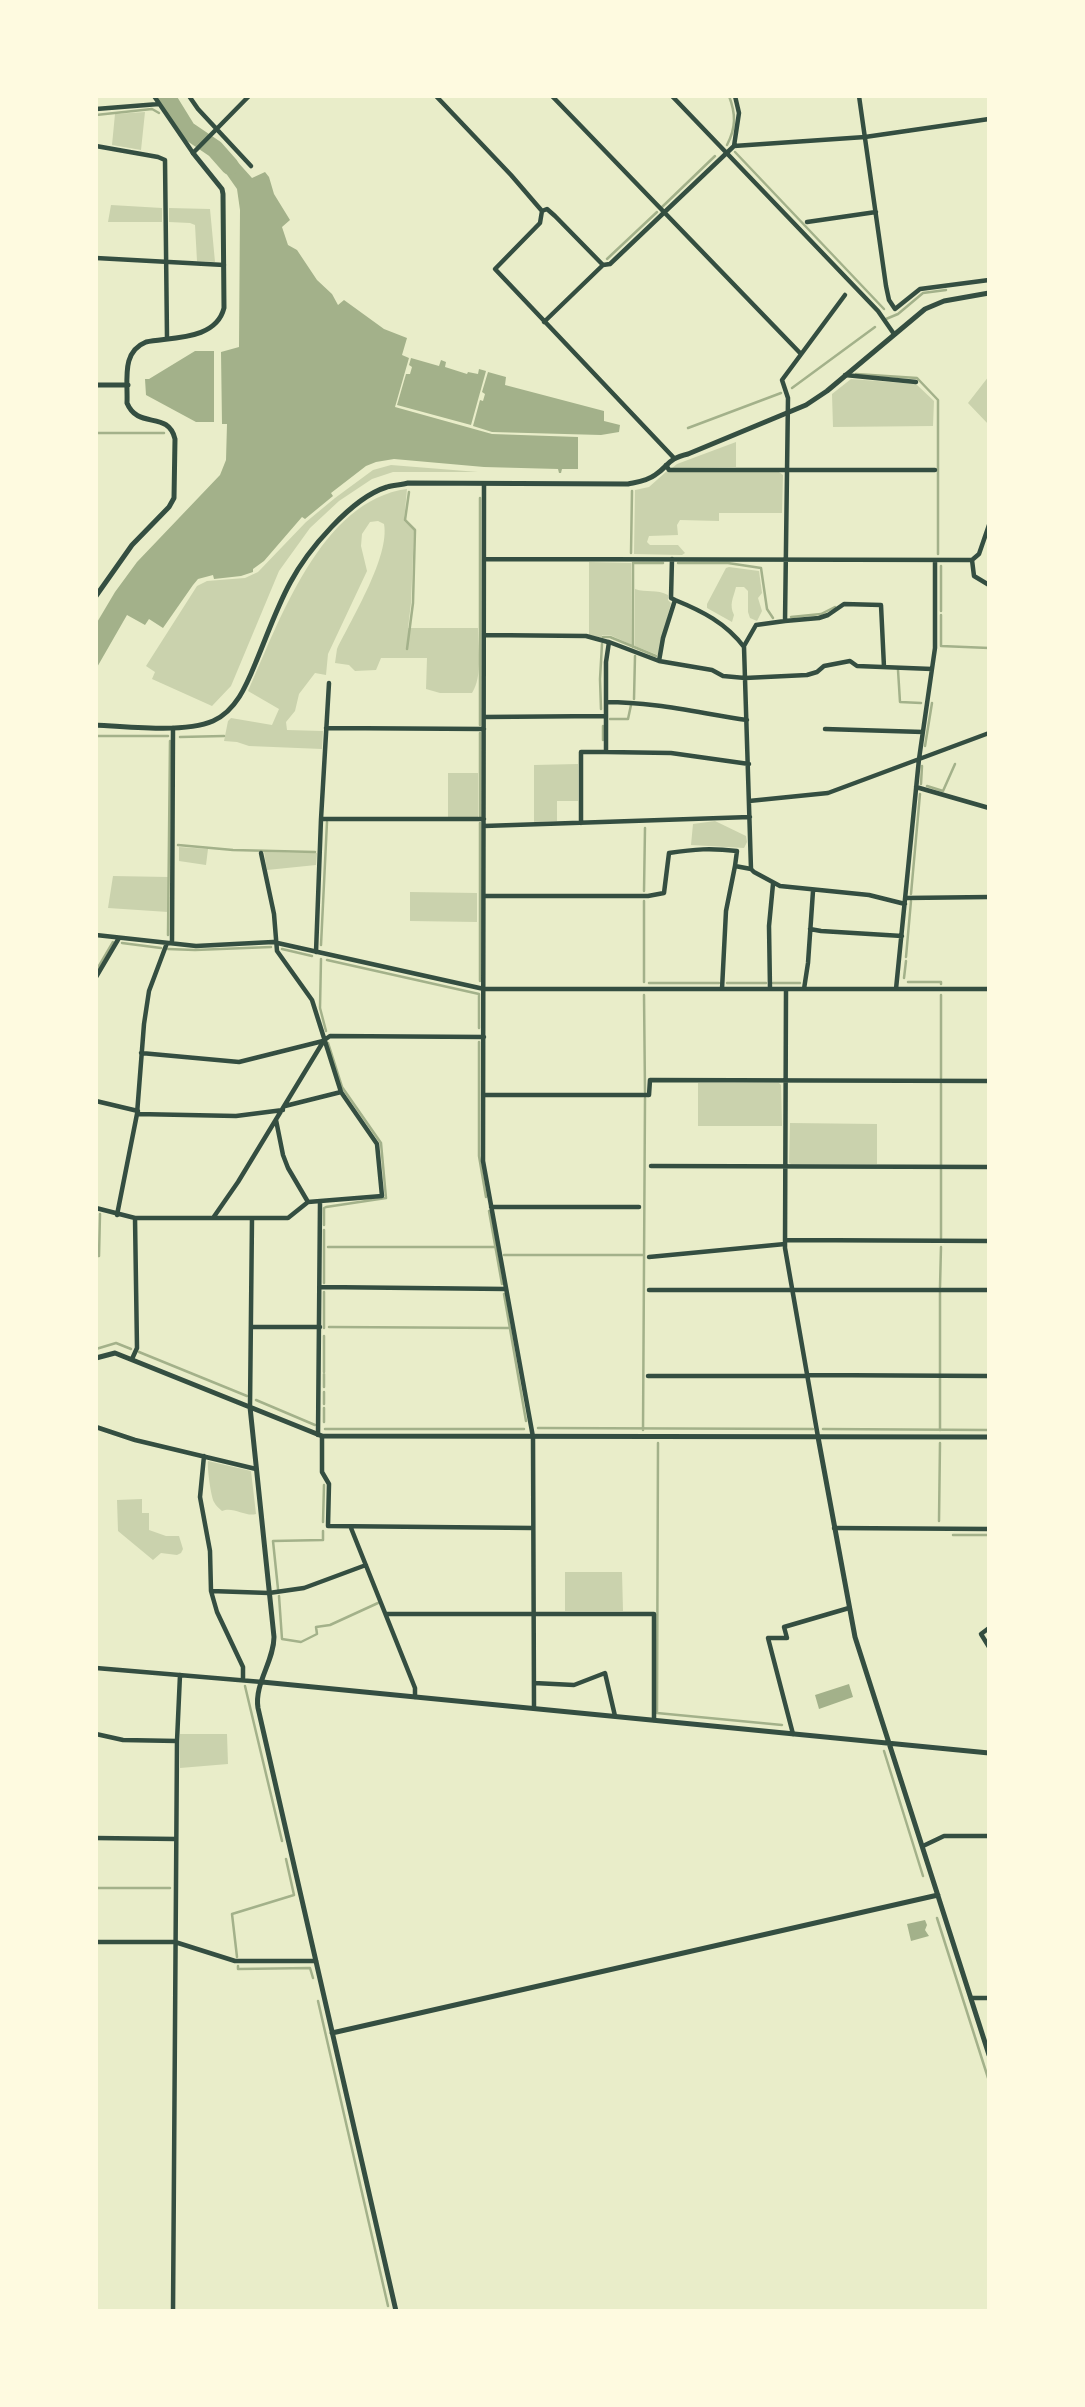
<!DOCTYPE html>
<style>
body{margin:0}
#map{position:relative;width:1085px;height:2407px;overflow:hidden;background:#e9edc9;font-family:Signika,sans-serif}
canvas{display:block}
.frame{position:absolute;inset:0;border:98px solid #fefae0;pointer-events:none}
</style>
<div id="map">
<canvas width="1085" height="2407"></canvas>
<div class="frame"></div>
</div>
<script>
const context = document.querySelector('canvas').getContext('2d');
context.lineJoin = 'round';
function fill(path, color) { context.fillStyle = color; context.fill(path, 'evenodd'); }
function trace(path, color, width, dash) { context.strokeStyle = color; context.lineWidth = width; context.lineCap = dash ? 'butt' : 'round'; context.setLineDash(dash || []); context.stroke(path); }
const green = new Path2D(`
 M145 112 141 150 112 145 115 114Z
 M111 205 162 208V222H108Z
 M169 208 210 209 215 262 197 261 195 225 190 223 169 222Z
 M989 376V425L968 403Z
 M851 379 916 384 934 401 933 426 833 427 832 394Z
 M736 442V467L672 468 677 464Z
 M391 465 478 472H393L372 479 339 501 310 528 279 571 231 686 212 706 152 679 155 672 146 666 197 586 207 581 245 578 258 572 306 522 335 498 373 470Z
 M667 471 779 472 783 475 782 513H719V521L680 520 677 525 678 535 649 536 647 542 650 545H678L685 553 682 555 634 554 635 490 649 487Z
 M407 489 404 521 414 530 411 603 408 628H478C478 648 483 676 472 693H440L426 689 427 658H381L376 670 355 671 349 665 335 663 337 649C352 618 390 556 384 524L378 521 370 522 362 534 361 546 367 571 328 654 326 675 315 673 299 694 295 711 286 722 287 730 323 731 322 749 249 746 237 742 224 741 228 721 231 718 272 725 279 709 248 691C279 622 321 500 407 489Z
 M589 562 631 563 632 645 610 635H602V638L589 635Z
 M729 567 759 571 762 593 758 598 762 611 757 621 750 618 748 612V591L744 587H736C733 599 729 604 734 615L732 622 707 608V604L726 568Z
 M635 589C646 593 657 589 668 595V600L671 603 658 655 635 646Z
 M578 764V801H557V821L534 822V765Z
 M448 773H478V817H448Z
 M715 821 746 836 747 842 744 848 691 845 693 824Z
 M179 847 208 849 206 865 179 861Z
 M264 852 317 853 316 865 267 870Z
 M113 876 168 877V912L108 908Z
 M410 892 477 893V922L410 921Z
 M698 1083H779L781 1085 782 1126H698Z
 M790 1123 877 1124V1164H791L789 1163Z
 M208 1461 251 1471 256 1514C245 1517 233 1506 222 1511 219 1508 216 1506 214 1502 211 1497 207 1467 208 1461Z
 M142 1499V1513H149V1530L166 1536H179L183 1549 181 1553 177 1555 161 1553 153 1560 118 1531 117 1500Z
 M565 1572H622L623 1611H565Z
 M180 1734H227L228 1764 180 1768Z`);
const water = new Path2D(`
 M218 146 235 159 252 178 265 172 269 177 274 194 290 220 282 227 288 245 297 250 317 280 332 294 338 305 344 300 384 329 407 338 402 355 409 358 395 407 492 434 578 437V469H562L561 473H559L558 469 484 467 394 459 376 462 366 466 331 493 333 496 305 519 302 517 264 561 253 569V572L241 576 214 579 213 575 198 579 193 585 163 628 149 619 145 625 127 615 96 669V624L115 592 137 562 220 475 226 460 227 424H222L221 352 239 347 240 210 237 189 211 152Z
 M195 351H214V422H196L146 395 145 379H149Z
 M411 358 439 366 441 360 446 362 445 367 467 374 468 372 478 374 479 369 486 371 471 425 397 405 406 374H410L412 367 409 365Z
 M488 372 506 377 505 385 604 411V421L620 425 619 432 601 435 492 432 473 426 480 400 483 401 485 394 482 392Z
 M849 1684 853 1697 819 1709 815 1695Z
 M925 1920 927 1925 925 1930 929 1936 911 1941 907 1924Z`);
const stream = new Path2D(`
 M96 115 152 109 159 113
 M727 145C736 128 736 114 729 96
 M735 152 884 309
 M662 207 715 156
 M607 259 657 212
 M886 319 898 314 923 293 946 290
 M856 374 917 378 938 400V554
 M792 388 875 327
 M688 428 781 393
 M96 433H164
 M631 553 632 491
 M678 563H728L761 568 767 609 773 618
 M941 611V566
 M941 615V646L989 648
 M791 617 821 614 835 607
 M603 637H610L656 656
 M633 647V563H663
 M407 649 413 603 415 530 405 520 409 492
 M898 670 900 702 921 703
 M634 699 635 656
 M601 709 600 679 602 644
 M610 719H628L631 705
 M480 725V498
 M603 726V740
 M96 736H168
 M180 737 224 736
 M925 746 932 703
 M921 784 922 766
 M927 786 943 791 955 764
 M480 816V733
 M178 845 233 850 315 852
 M644 891 645 828
 M911 894 920 794
 M168 935 170 741
 M122 943 161 948
 M321 945 327 822
 M168 949 195 950 271 947
 M282 949 312 956
 M906 957 911 901
 M321 959 320 1008 326 1031
 M327 960 479 994V1028
 M96 971 113 942
 M904 978 906 961
 M480 981V823
 M644 982V901
 M908 982H941V984
 M649 983H719
 M727 983H766
 M773 983H800
 M644 995 645 1092
 M479 1042V1156L486 1197
 M941 1078V995
 M941 1165V1084
 M489 1211 502 1284
 M324 1225V1208L326 1207 386 1198 381 1143 342 1087 328 1043
 M324 1230V1283
 M941 1238V1169
 M328 1247H495
 M504 1255H644
 M96 1256H99L100 1214
 M940 1287 941 1247
 M324 1292V1328
 M504 1294 526 1421
 M329 1327 508 1328
 M96 1349 116 1343 131 1349
 M139 1352 247 1396
 M324 1372V1336
 M940 1374V1292
 M324 1387V1374
 M256 1400 315 1425
 M324 1404V1392
 M324 1422V1408
 M538 1428 813 1429
 M325 1429H524
 M823 1429 989 1430
 M643 1430 645 1098
 M940 1430V1378
 M658 1443 657 1713 782 1725
 M939 1521 940 1443
 M323 1522 324 1485
 M953 1535H989
 M278 1589 273 1541 323 1540V1531
 M279 1596 282 1639 301 1642 317 1634 316 1627 330 1625 378 1603
 M245 1686 282 1841
 M884 1751 923 1876
 M96 1888H170
 M937 1918 989 2081
 M237 1957 232 1914 294 1895 286 1859
 M238 1966V1969L310 1968 313 1978
 M318 2001 388 2306`);
const river = new Path2D(`
 M166 96 187 130 215 149 230 166`);
const minor = new Path2D(`
 M154 96 193 153 249 96
 M189 96 198 109 251 166
 M436 96 511 175 542 211 540 223 495 269 674 458
 M552 96 801 354
 M672 96 878 311 894 334
 M859 96 886 286 889 300 895 309 920 289 989 280
 M96 109 159 104
 M96 146 158 157 165 160 167 338
 M734 146 865 137 989 119
 M542 211 547 209 555 216 603 265
 M807 222 876 212
 M96 258 224 265
 M544 322 603 265 610 264 734 146 739 113 735 96
 M845 375 916 382
 M666 465 669 470H935
 M484 484 483 1161 533 1437 534 1708
 M484 559 972 560 979 554 989 525
 M972 560 974 576 989 585
 M675 600C702 611 726 623 744 647L751 869 754 872 780 886 869 895 905 904
 M785 621 819 618 828 615 844 604 881 605 884 667
 M484 635 586 636 608 642
 M744 646 756 625 785 621 788 398 782 380 845 295
 M659 661 663 638 675 600 671 598 672 559
 M606 702C654 702 699 713 747 720
 M484 717 605 716
 M326 728 484 729
 M825 729 923 732
 M606 752 671 753 749 764
 M916 787 989 808
 M749 801 828 793 989 733
 M321 819H484
 M581 823V752H606V662L609 642 659 661 712 670 723 676 745 678 807 675 817 672 824 666 850 661 857 666 932 669
 M484 826 750 817
 M261 853 274 914 277 951 312 1000 341 1092 377 1144 382 1196 308 1202 288 1168 283 1155 276 1120
 M484 896H648L664 893 669 853C695 849 711 848 737 851L735 866 751 869
 M906 898 989 897
 M810 929 821 931 902 936
 M96 935 196 946 273 942 484 989H989
 M172 943 173 728
 M316 952 321 819 329 683
 M96 977 119 938
 M722 989 726 911 735 866
 M770 989 769 926 773 884
 M786 989 785 1248 818 1437
 M804 989 808 963 813 891
 M896 989 919 759 935 648V560
 M141 1053 239 1062 323 1041 330 1036 484 1037
 M483 1095H649L650 1080 989 1081
 M96 1101 138 1111
 M285 1106 341 1092
 M137 1114 236 1116 283 1110
 M651 1166 989 1167
 M491 1207H639
 M96 1208 135 1218H213L238 1182 323 1042
 M117 1215 137 1114 144 1024 149 991 167 943
 M213 1218H288L308 1202
 M785 1240 989 1241
 M649 1257 785 1244
 M320 1287 506 1289
 M649 1290H989
 M252 1327H320
 M132 1359 137 1348 135 1218
 M807 1375 989 1376
 M648 1376H808
 M250 1407 252 1218
 M96 1427 135 1440 256 1469
 M318 1435 320 1202
 M322 1436V1472L329 1484 328 1526 533 1528
 M204 1456 200 1497 210 1551 211 1591 217 1612 243 1667V1680
 M351 1528 415 1688V1697
 M834 1528 989 1529
 M211 1591 269 1593 304 1588 366 1565
 M386 1614H654V1720
 M989 1628 981 1634 989 1647
 M96 1668 262 1682
 M534 1683 574 1685 605 1673 615 1716
 M96 1734 123 1740 177 1741
 M793 1734 768 1638H787L784 1627 849 1608
 M96 1838 176 1839
 M923 1846 944 1836H989
 M96 1942H175L235 1961H316
 M971 1998H989
 M173 2311 177 1741 180 1675`);
const tertiary = new Path2D(`
 M96 385H128
 M96 596 132 545 169 507 174 498 175 439C168 410 138 430 127 403 128 380 121 352 146 342 173 337 216 340 224 308L223 194 222 189 193 153
 M96 725C127 727 185 733 213 721 238 710 248 681 258 657 268 633 277 607 290 583 307 551 351 498 387 487 393 485 401 485 408 483L628 484C637 482 647 481 655 475 670 465 667 459 688 454L806 405 827 391 925 309 944 301 989 293
 M96 1358 115 1353 322 1436 989 1437
 M250 1407 274 1637C274 1661 254 1684 258 1708L396 2311
 M818 1437 855 1637 989 2055
 M262 1682 989 1753
 M332 2033 938 1895`);
fill(green, '#cad2ad');
fill(water, '#a3b18a');
trace(stream, '#a3b18a', 2.5);
trace(river, '#a3b18a', 18);
trace(minor, '#344e41', 4.5);
trace(tertiary, '#344e41', 5);
</script>
